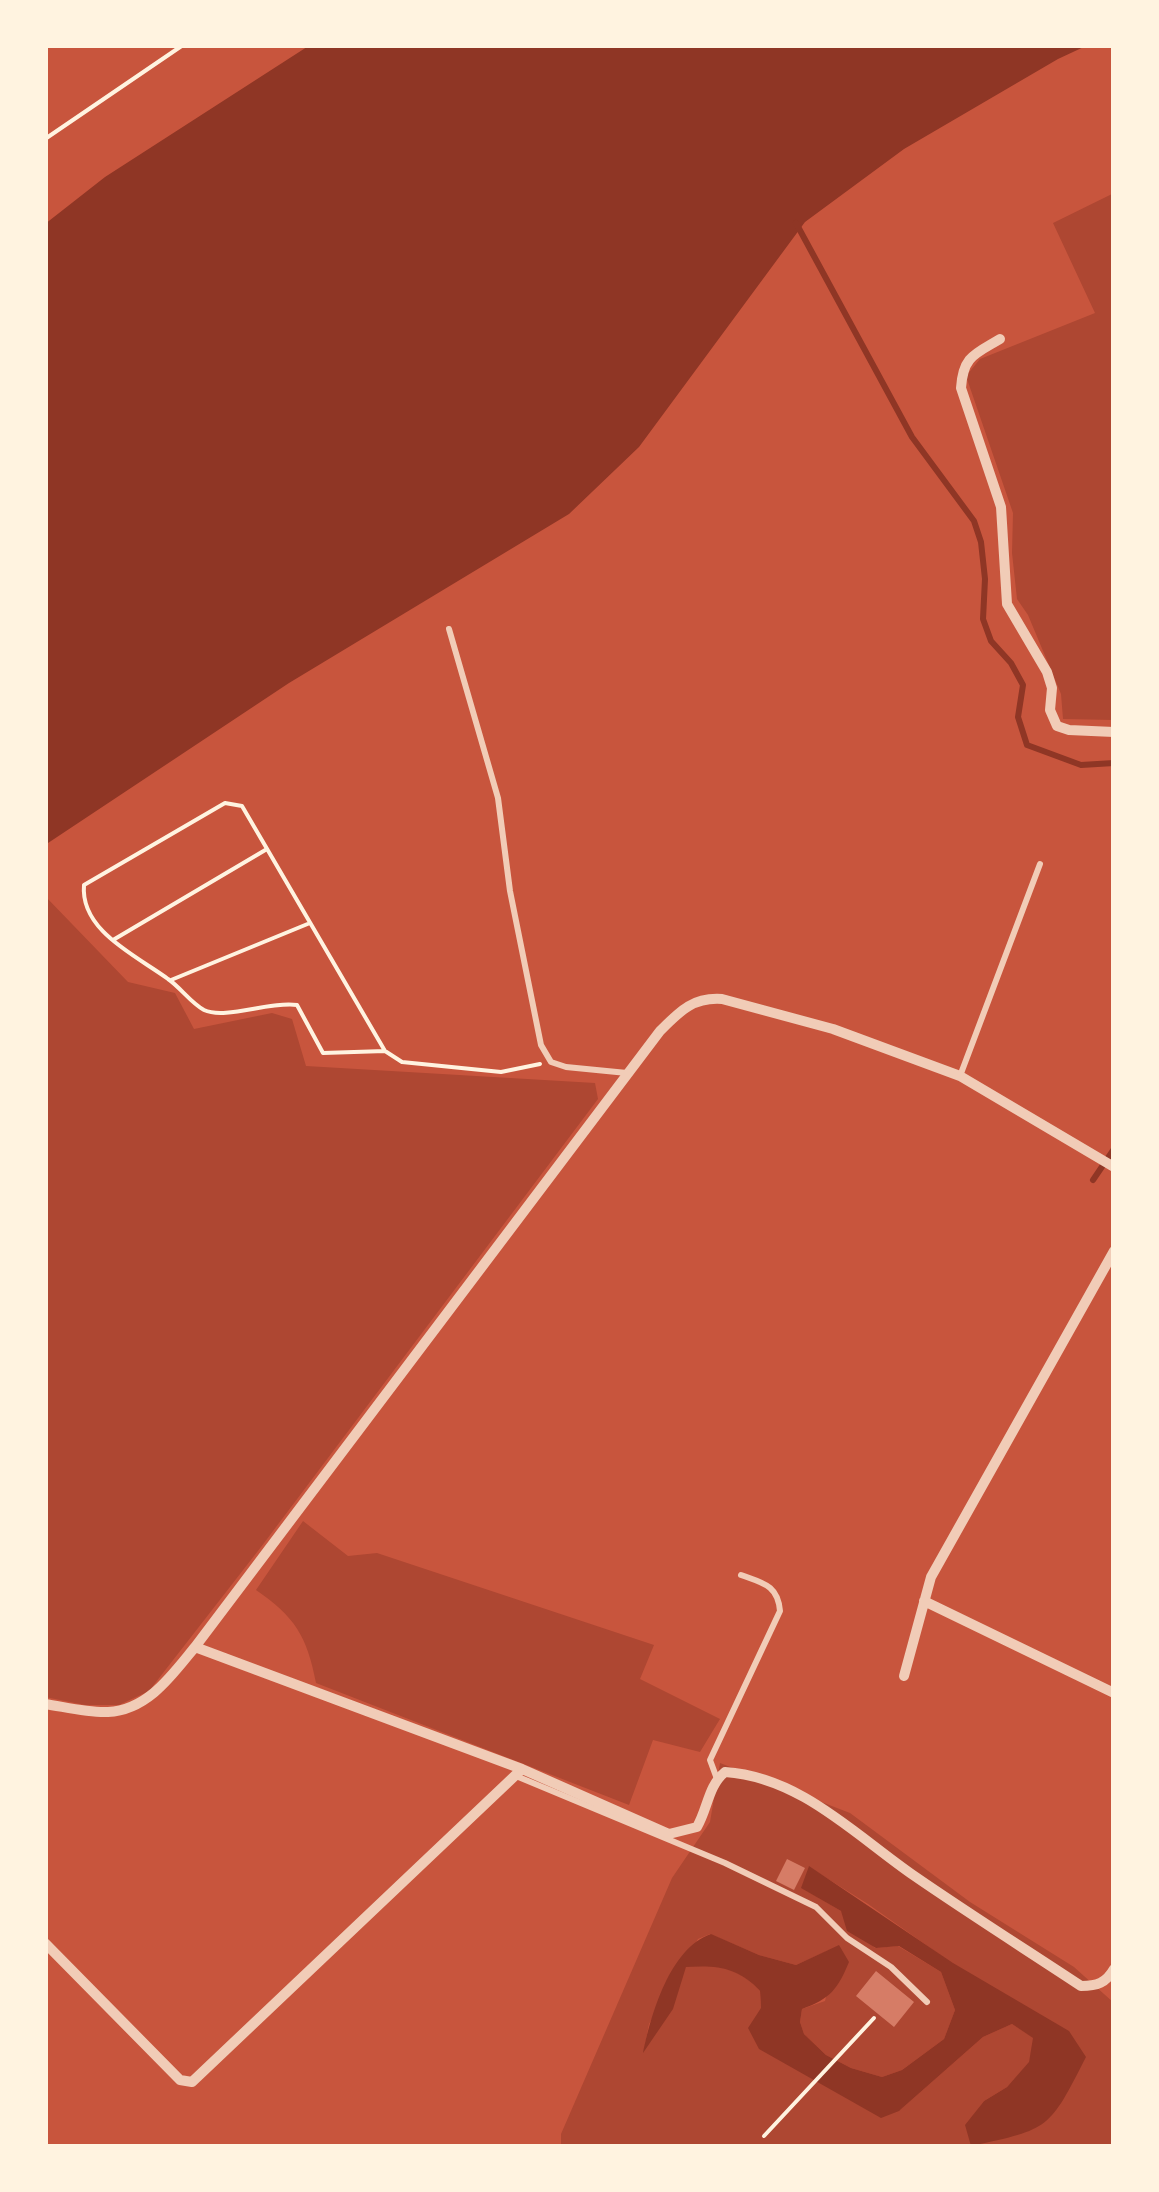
<!DOCTYPE html>
<style>
body{margin:0}
#map{position:relative;width:1159px;height:2192px;overflow:hidden;background:#c8553d;font-family:"Varela Round",sans-serif}
canvas{display:block}
.frame{position:absolute;inset:0;border:48px solid #fff3e0;pointer-events:none}
</style>
<div id="map">
<canvas width="1159" height="2192"></canvas>
<div class="frame"></div>
</div>
<script>
const context = document.querySelector('canvas').getContext('2d');
context.lineJoin = 'round';
function fill(path, color) { context.fillStyle = color; context.fill(path, 'evenodd'); }
function trace(path, color, width, dash) { context.strokeStyle = color; context.lineWidth = width; context.lineCap = dash ? 'butt' : 'round'; context.setLineDash(dash || []); context.stroke(path); }
const green = new Path2D(`
 M1114 193V720L1063 719 1061 694 1028 615 1017 599 1012 553 1013 513 966 376 980 359 1095 313 1053 223Z
 M45 896 128 982 175 993 194 1029 272 1013 292 1019 306 1066 595 1083 598 1099 261 1547 149 1691 119 1705H85L45 1697Z
 M303 1521 348 1556 377 1553 654 1645 640 1679 720 1719 700 1752 653 1740 629 1805 316 1683C307 1636 295 1617 256 1590Z
 M720 1763 850 1813 970 1902 1074 1967 1114 2003V2147H561V2134L672 1878 710 1822ZM809 1867 868 1904 1085 2057 972 2145 966 2125 984 2101 1007 2087 1029 2063 1034 2038 1012 2024 983 2037 900 2110 761 2008 760 1991C738 1967 717 1964 686 1967L644 2050 649 2024 698 1939 710 1934 759 1955 796 1965 838 1946 825 2001 802 2009 800 2022 804 2034 826 2055 851 2068 882 2077 902 2070 944 2039 955 2010 941 1972 898 1946 875 1948 841 1911 802 1888Z`);
const water = new Path2D(`
 M310 45H1088L1058 59 904 149 805 222 639 447 569 514 289 683 45 845V224L105 177Z
 M809 1866 953 1963 1069 2031 1086 2057C1049 2129 1051 2129 971 2146L965 2125 984 2101 1007 2087 1029 2062 1033 2038 1012 2024 983 2037 899 2111 881 2118 759 2049 748 2028 761 2008 760 1991C738 1967 717 1965 686 1967L673 2009 643 2053C651 2014 670 1948 711 1934L759 1955 796 1965 839 1945 849 1962C838 1989 830 1999 802 2009L800 2022 804 2034 826 2055 851 2068 882 2077 902 2070 944 2039 955 2010 941 1972 899 1946 876 1948 847 1931 841 1911 801 1888Z`);
const stream = new Path2D(`
 M796 223 912 437 974 521 981 542 985 579 983 619 991 641 1011 663 1023 685 1018 717 1027 745 1081 765 1114 763
 M1093 1180 1114 1149`);
const building = new Path2D(`
 M787 1859 805 1868 794 1890 776 1881Z
 M876 1971 914 2002 894 2027 856 1996Z`);
const path = new Path2D(`
 M45 139 183 45
 M113 940 267 849
 M171 980 310 923
 M385 1051 323 1053 297 1005C270 1001 225 1020 204 1010 191 1003 180 987 168 979 137 956 80 931 84 885L225 803 242 806 385 1051 402 1062 501 1072 540 1064
 M764 2136 874 2018`);
const service = new Path2D(`
 M449 629 498 798 510 891 541 1045 551 1062 566 1067 627 1073
 M960 1076 1040 864
 M516 1776 725 1863 816 1907 847 1938 891 1967 927 2002
 M717 1779 710 1760 780 1611C778 1585 763 1583 741 1575`);
const minor = new Path2D(`
 M1000 339C975 354 963 356 961 388L1001 507 1007 604 1047 672 1052 688 1050 710 1057 726 1069 730 1114 732
 M924 1601 1114 1693
 M195 1647 522 1769 669 1834 697 1827C708 1808 708 1786 725 1772 800 1777 854 1834 913 1875 968 1913 1025 1949 1081 1986 1097 1986 1106 1983 1114 1969
 M904 1676 931 1577 1114 1251
 M45 1704C65 1707 88 1713 108 1712 148 1710 172 1675 195 1647L660 1031C680 1011 693 997 722 999L833 1029 960 1076 1114 1167
 M45 1943 180 2080 192 2082 522 1769`);
fill(green, '#ae4732');
fill(water, '#8f3625');
trace(stream, '#8f3625', 6);
fill(building, '#d67c66');
trace(path, '#fff3e0', 4);
trace(service, '#f1ccb7', 6);
trace(minor, '#f1ccb7', 10);
</script>
